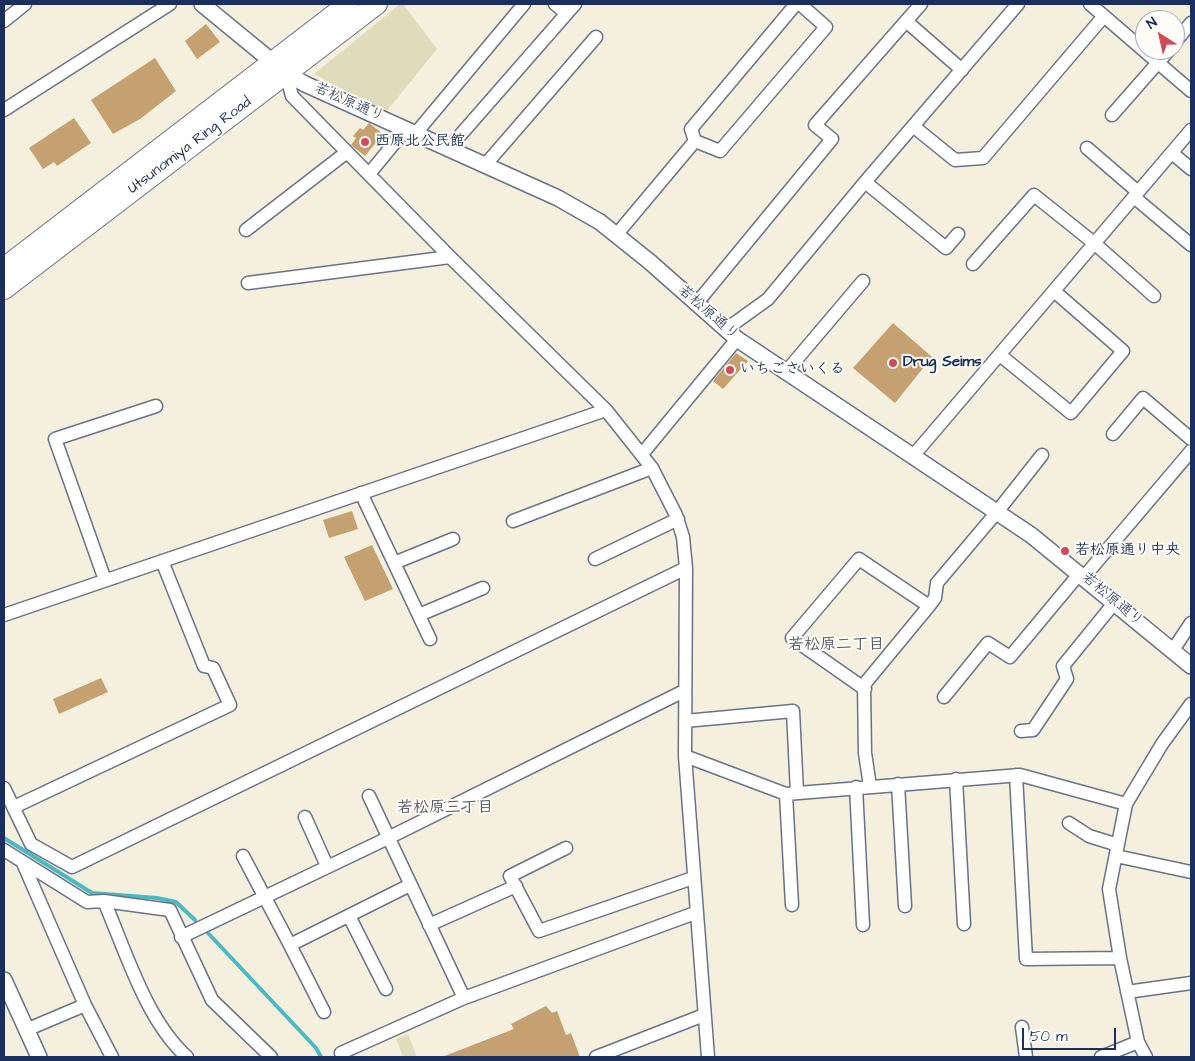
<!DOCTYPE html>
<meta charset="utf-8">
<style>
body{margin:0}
#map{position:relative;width:1195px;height:1061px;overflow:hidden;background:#f5f0dd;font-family:"Architects Daughter",sans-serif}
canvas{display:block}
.frame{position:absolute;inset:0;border:5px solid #1b2f5e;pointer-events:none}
.north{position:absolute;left:1135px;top:10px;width:50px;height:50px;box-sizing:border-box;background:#fdfcf7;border:1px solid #a3aaba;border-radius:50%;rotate:325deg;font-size:14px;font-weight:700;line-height:20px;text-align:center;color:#1b2f5e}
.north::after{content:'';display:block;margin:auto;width:18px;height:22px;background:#d1495b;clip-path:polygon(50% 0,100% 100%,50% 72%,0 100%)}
.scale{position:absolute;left:1022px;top:1028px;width:94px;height:22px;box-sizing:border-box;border:2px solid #1b2f5e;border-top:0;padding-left:6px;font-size:15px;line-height:18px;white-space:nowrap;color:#1b2f5e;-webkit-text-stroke:4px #fdfcf7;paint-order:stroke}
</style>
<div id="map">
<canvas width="1195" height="1061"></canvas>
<div class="frame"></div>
<div class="north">N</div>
<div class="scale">50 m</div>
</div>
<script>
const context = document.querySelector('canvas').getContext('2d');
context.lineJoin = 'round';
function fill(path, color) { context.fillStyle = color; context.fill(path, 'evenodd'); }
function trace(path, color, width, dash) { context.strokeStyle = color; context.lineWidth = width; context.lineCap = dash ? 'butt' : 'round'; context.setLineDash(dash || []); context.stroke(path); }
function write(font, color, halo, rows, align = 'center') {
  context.font = font + ' "Architects Daughter","Klee One",sans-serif'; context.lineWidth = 4; context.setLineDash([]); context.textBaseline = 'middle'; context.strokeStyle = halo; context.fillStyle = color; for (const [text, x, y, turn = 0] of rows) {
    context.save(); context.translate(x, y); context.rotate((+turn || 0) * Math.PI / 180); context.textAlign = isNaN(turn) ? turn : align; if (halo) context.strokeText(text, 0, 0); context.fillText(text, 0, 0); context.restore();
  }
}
const built = new Path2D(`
 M400 4H403L437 49 386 112 314 74Z
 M408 1034 417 1057H403L396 1039Z`);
const stream = new Path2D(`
 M4 838 92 893 157 898 176 902 195 920
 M208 933 316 1048 321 1057`);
const building = new Path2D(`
 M206 24 220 42 197 59 185 41Z
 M155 58 176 91 140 119 113 134 91 100Z
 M74 118 91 143 57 166 54 162 43 169 29 148Z
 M369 123 383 134 365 156 351 145 356 138 353 136 360 128 363 130Z
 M893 323 932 357 895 403 853 368Z
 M736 353 748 361 723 389 713 381Z
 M352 511 358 529 329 538 323 520Z
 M372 545 393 589 365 601 344 557Z
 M101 678 108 692 59 714 53 699Z
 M546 1006 552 1013 557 1011 566 1035 571 1033 580 1057H442L514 1029 511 1024Z`);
const minor = new Path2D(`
 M555 4 566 13
 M796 4 691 129 695 141 720 151 826 27 800 4
 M1090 4 1191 91
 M4 21 25 4
 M906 21 962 70
 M1175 42 1191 23
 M286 73 292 96 450 257 606 410 652 468 676 515 683 537 686 568 685 756 708 1057
 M4 110 170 4
 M1112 115 1169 50
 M913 126 955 160 983 158 1104 16
 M416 133 524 4
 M449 148 575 4
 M1087 148 1138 192
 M1172 153 1191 169
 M486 164 596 37
 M369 174 406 129
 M865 182 946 248 958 234
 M1134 197 1191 245
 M246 230 347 152
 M617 234 695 141
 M973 264 1034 195 1094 243 1154 296
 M248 283 450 257
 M696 304 832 139 815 125 921 4
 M725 330 768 299 865 182 1018 4
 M1000 355 1071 413 1123 351 1054 291
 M785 373 863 281
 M1113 434 1143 398 1191 439
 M642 454 737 339
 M913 456 1191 130
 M361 493 430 639
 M513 521 652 468
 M595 559 678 519
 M394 563 453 539
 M1084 577 1191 451
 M105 580 55 439 156 406
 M4 615 606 410
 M419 615 483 588
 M1173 650 1191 623
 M865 689 792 638 859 559 929 606
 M944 697 988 643 1010 657 1080 573
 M685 721 793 711 797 793
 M1021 731 1033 730 1067 679 1063 666 1115 602
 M685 756 786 794 1020 775 1126 804
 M1016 775 1026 959 1120 958
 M956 779 964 924
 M898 784 905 906
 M870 786 865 753 864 686 867 681 929 606 935 598 937 583 997 512 1042 455
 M856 787 863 925
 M4 788 31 844 72 867 686 568
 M786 794 792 905
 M369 796 464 998 695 913
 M14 807 230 705 213 668 204 666 162 561
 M305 817 327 866
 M1069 823 1089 836 1118 845
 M566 848 510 876 539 931 693 878
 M4 850 87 902 104 901 170 910 212 1000 271 1057
 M243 856 290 945 410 885
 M1116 856 1191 872
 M23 863 85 1005 112 1057
 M104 901C126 952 146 1020 187 1057
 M349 916 386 989
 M429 925 516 886
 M181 937 388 838 684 691
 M290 945 324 1012
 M1127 992 1191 983
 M1022 1027 1026 1057
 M26 1030 85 1005
 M341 1053 464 998
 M596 1057 704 1015
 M1101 1057 1138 1042
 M1146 1057 1138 1042 1120 958 1109 889 1126 804 1162 744 1191 704`);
const tertiary = new Path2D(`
 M202 4 286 73 305 84 558 198 600 222 650 262 737 339 1031 535 1191 666
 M4 980 39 1057`);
const trunk = new Path2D(`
 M4 268 348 4
 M4 289 377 4`);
const markers = [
 [365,142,5,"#d1495b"],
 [893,363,5,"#d1495b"],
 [730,370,5,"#d1495b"],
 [1065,551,5,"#d1495b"]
];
const streetNames = [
 ["若松原通り",349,103,24],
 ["Utsunomiya Ring Road",190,146,-37],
 ["若松原通り",708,313,41],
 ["若松原通り",1112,600,40]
];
const poiNames = [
 ["西原北公民館",375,142],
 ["Drug Seims",903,363],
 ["いちごさいくる",740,370],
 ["若松原通り中央",1075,551]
];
const neighbourhoodNames = [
 ["若松原二丁目",836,646],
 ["若松原三丁目",445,809]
];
fill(built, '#e0dcbb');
trace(stream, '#4bb9c4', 4);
fill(building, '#c5a070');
trace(minor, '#67738a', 15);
trace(tertiary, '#67738a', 18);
trace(trunk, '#67738a', 22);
trace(minor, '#fff', 12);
trace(tertiary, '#fff', 15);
trace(trunk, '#fff', 20);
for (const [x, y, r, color] of markers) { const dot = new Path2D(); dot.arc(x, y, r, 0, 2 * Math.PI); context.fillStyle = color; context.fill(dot); trace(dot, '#fdfcf7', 2); }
write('15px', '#1b2f5e', '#fdfcf7', streetNames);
write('bold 15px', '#1b2f5e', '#fdfcf7', poiNames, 'left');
write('bold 16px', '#565764', '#fdfcf7', neighbourhoodNames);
</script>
